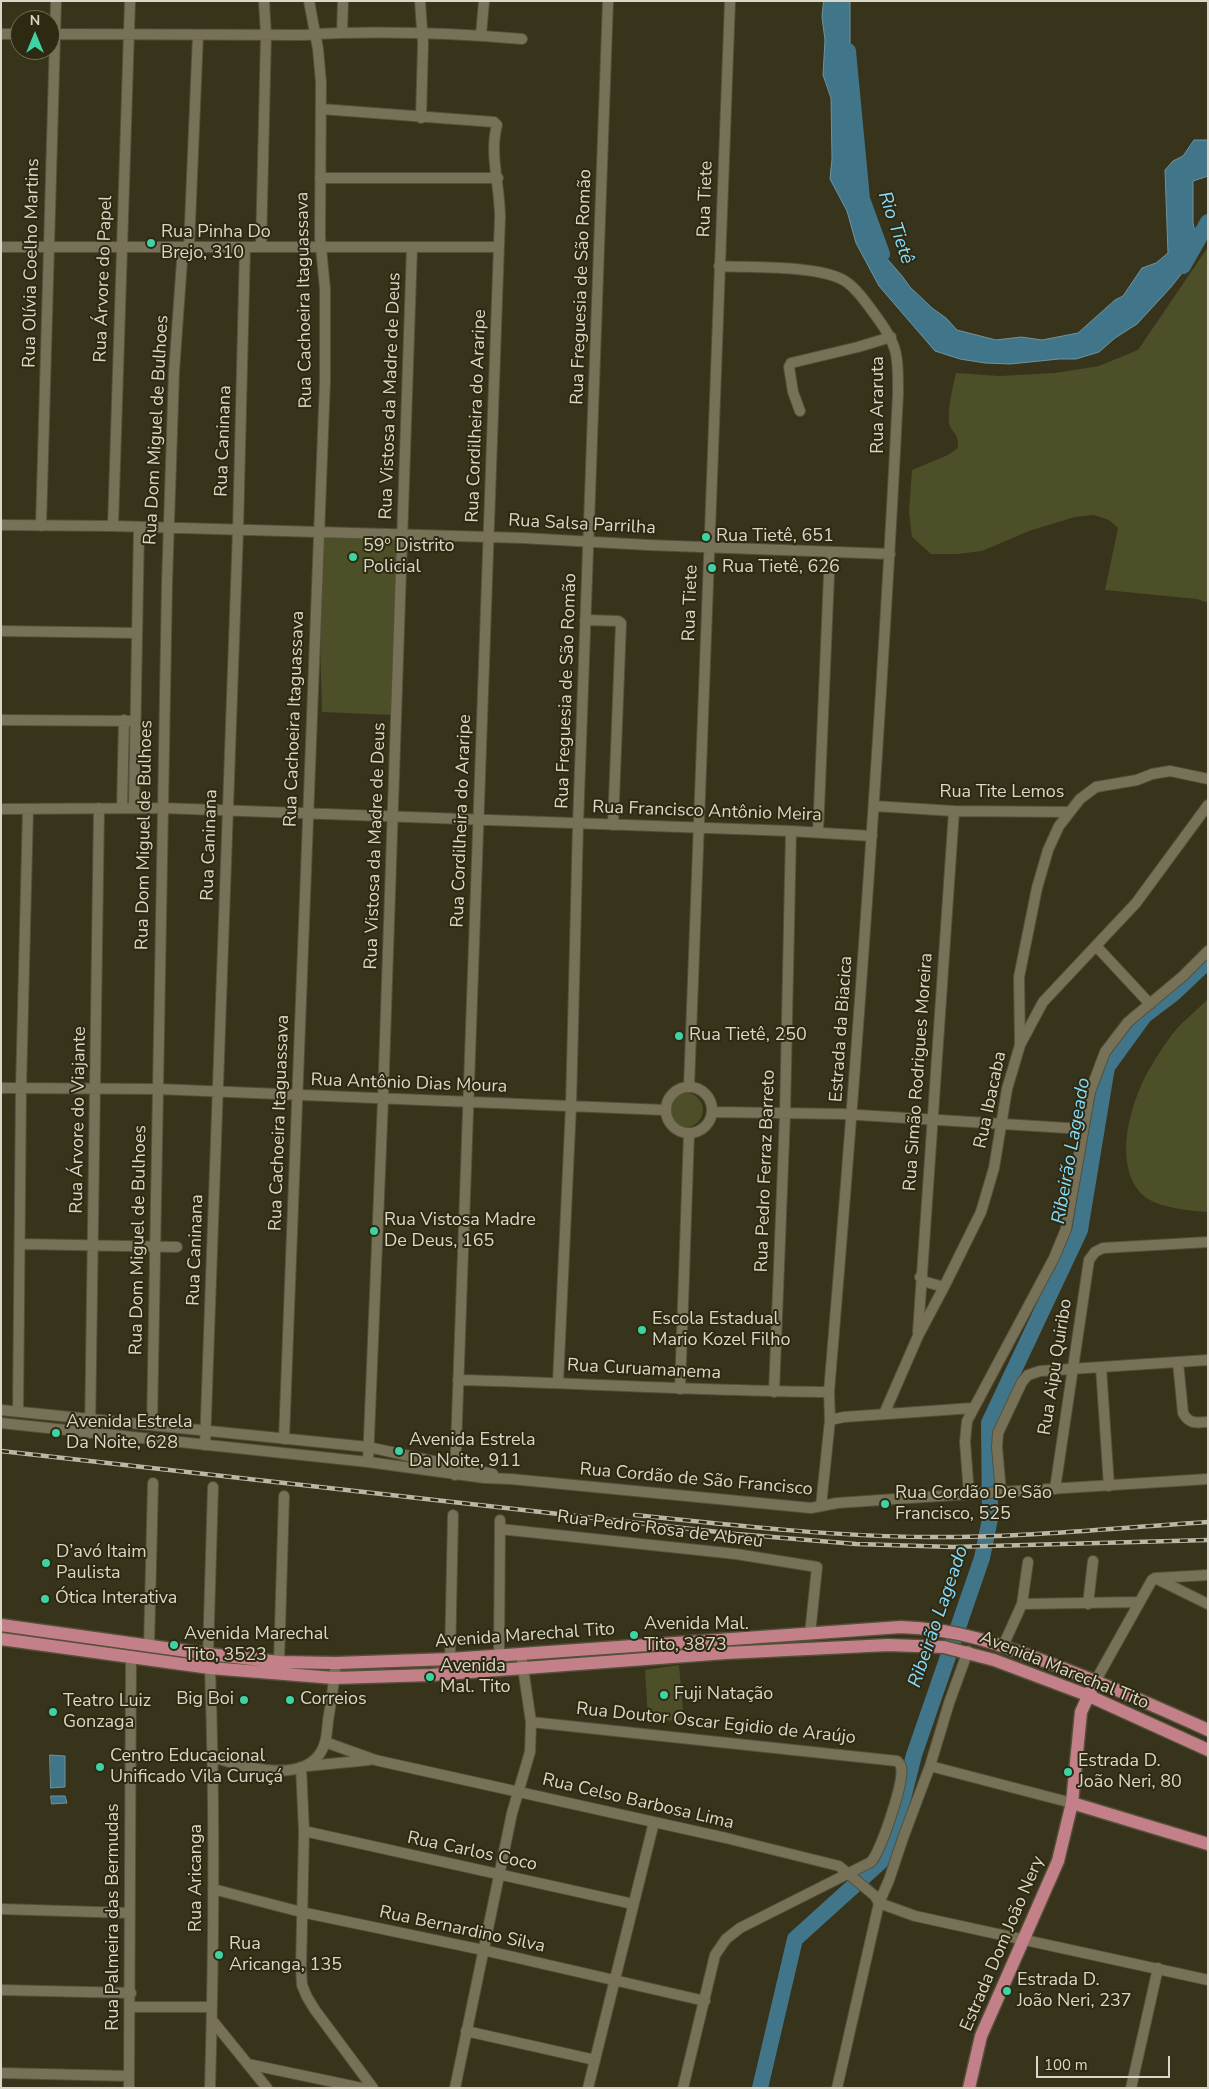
<!DOCTYPE html>
<meta charset="utf-8">
<style>
body{margin:0}
#map{position:relative;width:1209px;height:2089px;overflow:hidden;background:#38331b;font-family:"Nunito Sans",sans-serif}
canvas{display:block}
.frame{position:absolute;inset:0;border:2px solid #dad7c8;pointer-events:none}
.north{position:absolute;left:10px;top:10px;width:50px;height:50px;box-sizing:border-box;background:#2e2911;border:1px solid #736f5a;border-radius:50%;rotate:0deg;font-size:14px;font-weight:700;line-height:20px;text-align:center;color:#dad7c8}
.north::after{content:'';display:block;margin:auto;width:18px;height:22px;background:#3cd4a4;clip-path:polygon(50% 0,100% 100%,50% 72%,0 100%)}
.scale{position:absolute;left:1036px;top:2056px;width:134px;height:22px;box-sizing:border-box;border:2px solid #dad7c8;border-top:0;padding-left:6px;font-size:15px;line-height:18px;white-space:nowrap;color:#dad7c8;-webkit-text-stroke:4px #2e2911;paint-order:stroke}
</style>
<div id="map">
<canvas width="1209" height="2089"></canvas>
<div class="frame"></div>
<div class="north">N</div>
<div class="scale">100 m</div>
</div>
<script>
const context = document.querySelector('canvas').getContext('2d');
context.lineJoin = 'round';
function fill(path, color) { context.fillStyle = color; context.fill(path, 'evenodd'); }
function trace(path, color, width, dash) { context.strokeStyle = color; context.lineWidth = width; context.lineCap = dash ? 'butt' : 'round'; context.setLineDash(dash || []); context.stroke(path); }
function write(font, color, halo, rows, align = 'center') {
  context.font = font + ' "Nunito Sans",sans-serif'; context.lineWidth = 4; context.setLineDash([]); context.textBaseline = 'middle'; context.strokeStyle = halo; context.fillStyle = color; for (const [text, x, y, turn = 0] of rows) {
    context.save(); context.translate(x, y); context.rotate((+turn || 0) * Math.PI / 180); context.textAlign = isNaN(turn) ? turn : align; if (halo) context.strokeText(text, 0, 0); context.fillText(text, 0, 0); context.restore();
  }
}
const green = new Path2D(`
 M1208 247V603L1197 599 1105 590 1118 528 1109 520 1094 515 1075 517 1029 531 982 551 957 554H931L912 537 909 512 912 470 948 455 958 448C958 432 955 437 950 426 946 416 953 385 956 373L999 376 1055 373 1099 366 1138 350Z
 M321 534 398 538 392 715 322 712 320 639Z
 M1208 999V1212C1190 1211 1160 1208 1145 1197 1116 1173 1126 1123 1138 1093 1145 1074 1157 1056 1168 1040 1178 1025 1195 1012 1208 999Z
 M669 1110a17 17 0 1 1 34 0a17 17 0 1 1-34 0Z
 M679 1665 684 1721 648 1720 645 1670Z`);
const water = new Path2D(`
 M824 1H850V62L848 82 852 111 849 132 852 170 862 215 877 238 882 253 902 276 910 287 932 308 946 318 957 330 996 340 1021 337 1042 340 1078 333 1115 300 1123 296 1142 268 1156 263 1168 253 1165 170 1173 161 1183 156 1194 140H1208V176L1193 181V223L1197 241 1190 263 1171 287 1137 324 1115 338 1099 352 1076 359H1059L1010 364 985 363 960 359 935 351 879 286 856 243 847 211 830 179 832 159 831 98 823 75 825 40 822 17Z
 M50 1755 65 1756V1787L51 1788Z
 M51 1796H65L67 1803 52 1804Z`);
const river = new Path2D(`
 M848 51 862 199 882 254
 M1183 266 1208 222
 M760 2088 795 1939 889 1854 914 1755 982 1558 990 1519 989 1423 1080 1230 1107 1067 1144 1016 1173 994 1208 961`);
const minor = new Path2D(`
 M420 1 423 44 421 118
 M342 32 343 1
 M1 34H20
 M50 34 304 35C378 30 449 33 522 39
 M481 35 484 1
 M321 109 494 122 497 125C489 154 500 186 500 217L455 1475
 M320 178H498
 M1 247H498
 M189 247 198 35
 M261 247 266 35 264 1
 M719 266C751 268 819 265 845 281 856 288 865 301 873 312 898 345 898 352 898 394 881 727 857 1060 829 1392L830 1420 821 1506
 M800 411 793 392 789 367 791 363 858 347 891 337
 M1 525 113 526 523 538 648 545 890 554
 M41 526 56 1
 M113 526 130 1
 M585 620 618 621 621 623 613 825
 M1 631 137 633
 M1 720 136 721
 M874 806 954 811 1070 812
 M134 807 139 527
 M122 808 124 720
 M1 809 162 808 791 831 872 836
 M818 832 830 552
 M1097 947 1150 1004
 M1020 1044 1019 977 1037 888 1048 850 1059 826 1080 799 1096 787 1137 780 1152 774 1170 771 1208 779
 M689 1087 730 1
 M666 1110a23 23 0 1 1 46 0a23 23 0 1 1-46 0Z
 M1 1088 158 1089 665 1110
 M712 1112 843 1114 1083 1129
 M20 1244 177 1247
 M920 1277 926 1282 944 1287
 M918 1332 954 811
 M1178 1362 1183 1413C1189 1424 1196 1423 1208 1422
 M1101 1367 1109 1486
 M458 1380C582 1383 705 1391 829 1392
 M558 1382 571 1106 578 824 608 1
 M680 1389 689 1133
 M774 1392 785 1114 791 831
 M1 1410 368 1447 493 1474
 M18 1411 21 1088 28 809
 M884 1414 918 1336 944 1287 981 1212 994 1168 1007 1089 1020 1045 1043 1002 1136 903 1208 805
 M830 1420 844 1417 973 1408
 M1 1423 368 1462 485 1478 511 1479 811 1508 837 1503 969 1494 1208 1479
 M152 1425 167 583 174 372 183 247
 M90 1433 99 808
 M284 1439 325 381V289L320 237 321 82 318 49 309 1
 M205 1445 238 530 245 247
 M368 1462 383 1099 412 247
 M1055 1489 1089 1260 1095 1252 1103 1248 1208 1242
 M1001 1492 997 1447 998 1433 1022 1382 1028 1375 1040 1371 1208 1360
 M969 1494 965 1442 967 1421 1054 1258 1066 1229 1090 1092 1105 1052 1128 1022 1183 976 1208 951
 M500 1529 736 1554 817 1567 810 1634
 M1155 1578 1208 1604
 M1156 1578 1208 1575
 M1022 1604 1138 1602
 M1088 1604 1093 1561
 M149 1646 153 1483
 M1003 1646 1022 1604 1028 1562
 M208 1654 213 1487
 M499 1655 500 1520
 M450 1659 453 1515
 M279 1662 284 1496
 M1096 1680 1152 1580 1155 1578
 M531 1722 897 1761C899 1763 900 1763 901 1767 905 1781 881 1850 871 1862L740 1928 726 1939 715 1955 683 2088
 M325 1742 375 1760 726 1838 839 1866 875 1896 879 1903
 M213 1757C243 1767 306 1786 323 1748 327 1740 327 1730 328 1721 331 1702 334 1683 336 1663
 M308 1766 369 1760
 M930 1766 1072 1803
 M301 1767 304 1831 301 1968 302 1985 307 1997 315 2010 373 2088
 M304 1831 633 1904
 M213 1889 301 1912 483 1950 705 2001
 M879 1903 915 1916 1208 1980
 M1 1909 130 1913
 M1 1990 131 1993
 M131 2007H212
 M212 2020 267 2088
 M466 2031 595 2060
 M248 2064 362 2088
 M1 2073 129 2076
 M129 2088 131 1656
 M210 2088C214 1948 215 1808 210 1668
 M455 2088 512 1813 530 1752 531 1722 522 1661
 M588 2088 654 1822
 M837 2088 879 1903 889 1880 903 1838 930 1766 949 1703 968 1651
 M1131 2088 1158 1968`);
const major = new Path2D(`
 M1 1625 208 1654 279 1662 336 1663 450 1659 901 1627C958 1629 996 1643 1049 1663 1103 1683 1155 1706 1208 1730
 M1 1639 210 1668 334 1678 431 1675 726 1653 888 1645 944 1647 994 1660 1087 1695 1208 1750
 M1072 1803 1208 1844
 M969 2088 981 2036 1058 1861 1072 1803 1081 1712 1091 1690`);
const rail = new Path2D(`
 M1 1451 736 1534 856 1544 953 1547 1208 1540
 M635 1515C731 1525 828 1536 925 1537 1019 1538 1113 1528 1208 1522`);
const markers = [
 [151,243,5,"#3cd4a4"],
 [706,537,5,"#3cd4a4"],
 [353,557,5,"#3cd4a4"],
 [712,568,5,"#3cd4a4"],
 [679,1036,5,"#3cd4a4"],
 [374,1231,5,"#3cd4a4"],
 [642,1330,5,"#3cd4a4"],
 [56,1433,5,"#3cd4a4"],
 [399,1451,5,"#3cd4a4"],
 [885,1504,5,"#3cd4a4"],
 [46,1563,5,"#3cd4a4"],
 [45,1599,5,"#3cd4a4"],
 [634,1635,5,"#3cd4a4"],
 [174,1645,5,"#3cd4a4"],
 [430,1677,5,"#3cd4a4"],
 [664,1695,5,"#3cd4a4"],
 [244,1700,5,"#3cd4a4"],
 [290,1700,5,"#3cd4a4"],
 [53,1712,5,"#3cd4a4"],
 [100,1767,5,"#3cd4a4"],
 [1068,1772,5,"#3cd4a4"],
 [219,1955,5,"#3cd4a4"],
 [1007,1991,5,"#3cd4a4"]
];
const streetNames = [
 ["Rua Tiete",706,199,-88],
 ["Rua Olívia Coelho Martins",32,263,-89],
 ["Rua Árvore do Papel",104,279,-88],
 ["Rua Freguesia de São Romão",582,287,-88],
 ["Rua Cachoeira Itaguassava",305,300,-91],
 ["Rua Vistosa da Madre de Deus",391,396,-88],
 ["Rua Araruta",879,405,-90],
 ["Rua Cordilheira do Araripe",477,416,-88],
 ["Rua Dom Miguel de Bulhoes",157,430,-87],
 ["Rua Caninana",224,441,-88],
 ["Rua Salsa Parrilha",582,525,3],
 ["Rua Tiete",691,603,-88],
 ["Rua Freguesia de São Romão",567,691,-88],
 ["Rua Cachoeira Itaguassava",295,719,-88],
 ["Rua Tite Lemos",1002,793],
 ["Rua Francisco Antônio Meira",707,812,2],
 ["Rua Cordilheira do Araripe",462,821,-88],
 ["Rua Dom Miguel de Bulhoes",145,835,-89],
 ["Rua Caninana",210,845,-88],
 ["Rua Vistosa da Madre de Deus",376,846,-88],
 ["Estrada da Biacica",842,1029,-86],
 ["Rua Simão Rodrigues Moreira",919,1072,-86],
 ["Rua Antônio Dias Moura",409,1084,2],
 ["Rua Ibacaba",991,1100,-78],
 ["Rua Árvore do Viajante",79,1120,-89],
 ["Rua Cachoeira Itaguassava",280,1123,-88],
 ["Rua Pedro Ferraz Barreto",766,1171,-88],
 ["Rua Dom Miguel de Bulhoes",139,1240,-89],
 ["Rua Caninana",196,1250,-88],
 ["Rua Aipu Quiribo",1056,1367,-81],
 ["Rua Curuamanema",644,1370,3],
 ["Rua Cordão de São Francisco",696,1480,5],
 ["Rua Pedro Rosa de Abreu",660,1530,7],
 ["Avenida Marechal Tito",525,1636,-4],
 ["Avenida Marechal Tito",1064,1671,22],
 ["Rua Doutor Oscar Egidio de Araújo",716,1724,6],
 ["Rua Celso Barbosa Lima",638,1802,13],
 ["Rua Carlos Coco",472,1852,12],
 ["Rua Aricanga",197,1878,-90],
 ["Rua Palmeira das Bermudas",114,1917,-90],
 ["Rua Bernardino Silva",462,1930,12],
 ["Estrada Dom João Nery",1003,1944,-67]
];
const poiNames = [
 ["Rua Pinha Do",161,233],
 ["Brejo, 310",161,254],
 ["Rua Tietê, 651",716,537],
 ["59º Distrito",363,547],
 ["Policial",363,568],
 ["Rua Tietê, 626",722,568],
 ["Rua Tietê, 250",689,1036],
 ["Rua Vistosa Madre",384,1221],
 ["De Deus, 165",384,1242],
 ["Escola Estadual",652,1320],
 ["Mario Kozel Filho",652,1341],
 ["Avenida Estrela",66,1423],
 ["Da Noite, 628",66,1444],
 ["Avenida Estrela",409,1441],
 ["Da Noite, 911",409,1462],
 ["Rua Cordão De São",895,1494],
 ["Francisco, 525",895,1515],
 ["D’avó Itaim",56,1553],
 ["Paulista",56,1574],
 ["Ótica Interativa",55,1599],
 ["Avenida Mal.",644,1625],
 ["Tito, 3873",644,1646],
 ["Avenida Marechal",184,1635],
 ["Tito, 3523",184,1656],
 ["Avenida",440,1667],
 ["Mal. Tito",440,1688],
 ["Fuji Natação",674,1695],
 ["Big Boi",234,1700,"right"],
 ["Correios",300,1700],
 ["Teatro Luiz",63,1702],
 ["Gonzaga",63,1723],
 ["Centro Educacional",110,1757],
 ["Unificado Vila Curuçá",110,1778],
 ["Estrada D.",1078,1762],
 ["João Neri, 80",1078,1783],
 ["Rua",229,1945],
 ["Aricanga, 135",229,1966],
 ["Estrada D.",1017,1981],
 ["João Neri, 237",1017,2002]
];
const waterNames = [
 ["Rio Tietê",895,228,71],
 ["Ribeirão Lageado",1072,1151,-80],
 ["Ribeirão Lageado",939,1617,-71]
];
fill(green, '#4c4f27');
fill(water, '#41768a');
trace(water, '#6f939d', 1);
trace(river, '#41768a', 16);
trace(minor, '#54503a', 12);
trace(major, '#54503a', 15);
trace(minor, '#777257', 10);
trace(major, '#c48089', 12);
trace(rail, '#bbb7a7', 4.5);
trace(rail, '#2e2911', 2.5, [8]);
for (const [x, y, r, color] of markers) { const dot = new Path2D(); dot.arc(x, y, r, 0, 2 * Math.PI); context.fillStyle = color; context.fill(dot); trace(dot, '#2e2911', 2); }
write('18px', '#dad7c8', '#2e2911', streetNames);
write('18px', '#dad7c8', '#2e2911', poiNames, 'left');
write('italic 19px', '#86dcfd', '#2e2911', waterNames);
</script>
